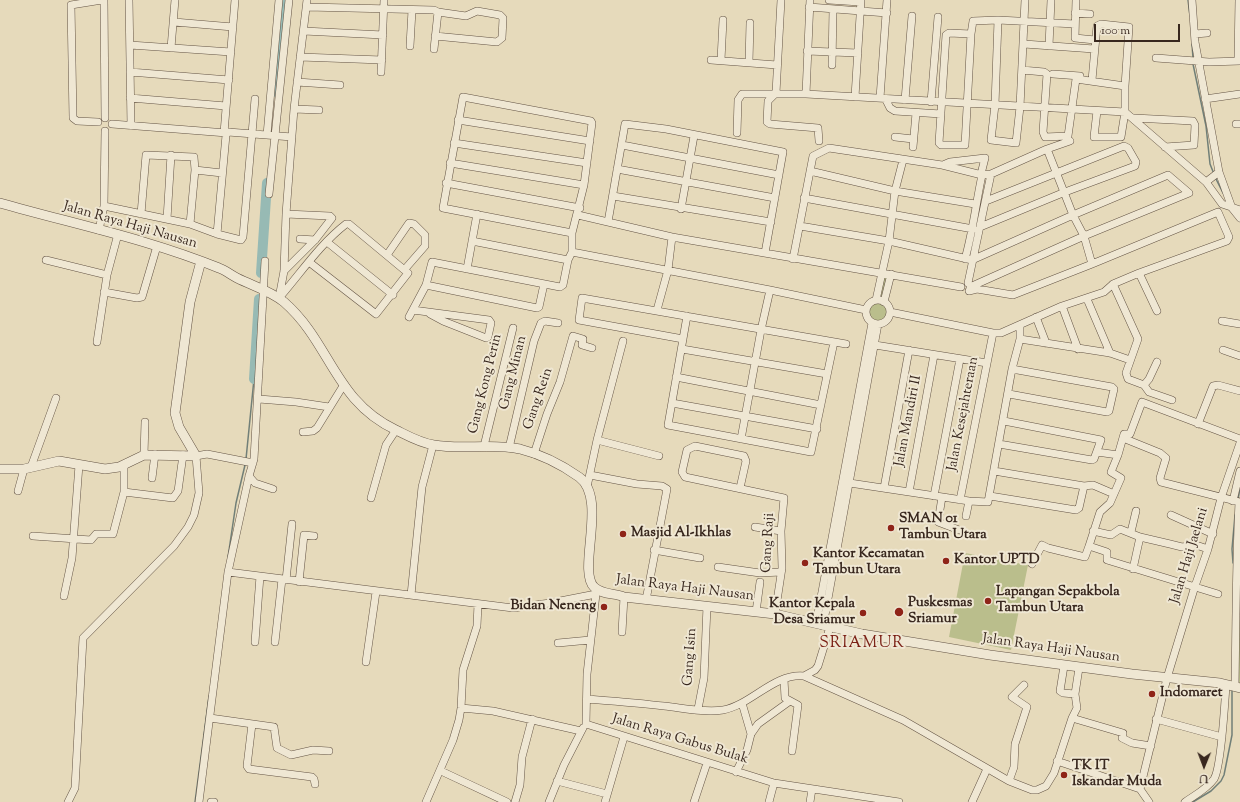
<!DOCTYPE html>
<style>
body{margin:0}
#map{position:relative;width:1240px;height:802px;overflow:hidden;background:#e6dabb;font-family:"Sorts Mill Goudy",serif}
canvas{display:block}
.north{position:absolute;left:1184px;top:746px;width:40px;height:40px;-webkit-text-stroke:3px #efe7d3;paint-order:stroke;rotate:181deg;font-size:11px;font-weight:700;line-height:16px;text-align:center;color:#38271e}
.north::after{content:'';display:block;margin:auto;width:14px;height:18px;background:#38271e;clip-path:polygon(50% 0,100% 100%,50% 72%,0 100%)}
.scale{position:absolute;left:1094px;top:24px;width:86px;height:18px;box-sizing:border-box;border:2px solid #38271e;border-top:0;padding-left:5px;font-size:12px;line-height:14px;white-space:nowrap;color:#38271e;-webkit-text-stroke:3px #efe7d3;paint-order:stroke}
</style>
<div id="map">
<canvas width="1240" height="802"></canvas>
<div class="north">U</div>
<div class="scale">100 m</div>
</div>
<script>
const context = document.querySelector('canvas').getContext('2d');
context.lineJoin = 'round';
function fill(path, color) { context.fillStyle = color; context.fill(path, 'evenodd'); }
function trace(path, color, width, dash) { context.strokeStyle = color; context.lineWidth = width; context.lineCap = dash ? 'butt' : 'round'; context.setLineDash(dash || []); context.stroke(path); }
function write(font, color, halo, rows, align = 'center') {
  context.font = font + ' "Sorts Mill Goudy",serif'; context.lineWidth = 4; context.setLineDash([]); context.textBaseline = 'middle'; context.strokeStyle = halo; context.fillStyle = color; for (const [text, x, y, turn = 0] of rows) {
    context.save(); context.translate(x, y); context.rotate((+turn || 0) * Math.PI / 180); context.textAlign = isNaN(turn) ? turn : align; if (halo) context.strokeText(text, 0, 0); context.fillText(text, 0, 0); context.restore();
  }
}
const green = new Path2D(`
 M881 273 891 274 884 302 889 309V316L880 324 869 321 866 310 869 303 876 300Z
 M965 553 1028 565 1011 650 949 637Z
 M1237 620H1240V688L1235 687Z`);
const stream = new Path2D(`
 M1188 0 1190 16
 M1192 44 1193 58
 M1193 64 1206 126 1210 164 1214 174
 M1215 177 1223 193
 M246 459 254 379
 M1238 499 1240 489
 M228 557 236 503 245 465
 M1233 563 1232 549 1235 515
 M195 802 209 696
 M1193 802 1211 791 1221 781 1224 775 1232 735V690`);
const river = new Path2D(`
 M276 92 285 0
 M261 273 267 183
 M254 379 259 299`);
const minor = new Path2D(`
 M104 0 105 118
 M129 0 131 126
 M781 0 776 93 768 101 767 122 770 124 818 128 819 141
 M829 0 860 2
 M1076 0 1075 38 1095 40
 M1192 0 1195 42 1219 172 1232 208 1240 218
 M307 7 434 10 438 12 434 49
 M809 7 887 13
 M1075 13 1090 14
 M998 20 995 105 991 140 1016 143 1020 107 1025 0
 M174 22 233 27
 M304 31 383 35
 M971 34 949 33 946 35 939 143 941 145H965L971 34 973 21 998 20 1075 24
 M1195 34 1207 33
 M435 36 497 42 502 38 503 18 500 15 477 11 466 16 438 12
 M1024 44 1094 49
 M130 45 231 52
 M410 46 412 10
 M1049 46 1051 0
 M171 48 175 0
 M807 51 858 53
 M300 57 382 60
 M1156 58 1209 62 1240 61
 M711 60 777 65
 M721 60 723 20
 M1238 61 1239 0
 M749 62 750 23
 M832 65 833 9
 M1022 70 1044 72 1047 74 1043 132 1045 137 1068 136 1076 79 1125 86
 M130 72 229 80
 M381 72 384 0
 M1053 74 1080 76
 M1092 80 1097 26 1101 24 1129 27 1125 86V112L1121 137H1094L1097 111
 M297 82 340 85
 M806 94 810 0
 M855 97 861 0
 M130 98 226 106
 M880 98 887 0
 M1205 99 1240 94
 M886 100 890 108 895 111 941 114
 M905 100 912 16
 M931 102 938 17
 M294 109 319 110
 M1134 118 1193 121 1195 125 1194 145 1165 147
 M458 120 590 141
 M98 122 77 121 73 118 71 5 102 0
 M112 124 227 133
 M1236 124H1240
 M224 133 235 0
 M737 133 738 100 742 94H806L1125 112 1206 182 1222 204 1240 210
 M267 135 279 0
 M895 137 913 139
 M454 143 587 163
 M622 145 779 175
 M913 147 916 113
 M1047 149 1073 215 1084 236 1092 264
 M450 163 584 185
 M943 165 950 162 985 158 981 174
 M617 169 775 198
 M195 170 222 173
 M810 171 895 191 975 204
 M1206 182 1219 172
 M446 183 580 208
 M269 194 289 0
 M613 196 771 222
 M804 198 973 229
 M104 206 190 224 217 234 241 240 243 237 255 99
 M681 209 694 136
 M141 214 146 155 194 157 195 170 190 224
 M578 215 672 237 961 287
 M167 219 171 155
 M608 222 625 124 666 129 783 152 765 253
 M800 226 889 241 972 260
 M980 227 1065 192 1135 166 1136 162 1128 148 1124 146 986 201
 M99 230 104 206 105 131
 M217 234 226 135 228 132 292 137
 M300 239 315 240
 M472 241 568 260
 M327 242 393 295
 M572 252 770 290 866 310
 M387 255 409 223 414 224 425 235V246L405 269
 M793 259 813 156 829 148 942 165 982 175 991 174 1047 149 1070 141
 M965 259C973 231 976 203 982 175
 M46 260 107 275
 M467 269 477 214
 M284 271 315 240 332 218 330 216 286 214
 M1139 273 1157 311
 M968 283 991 174
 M1113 284 1138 339 1126 373 1128 379 1144 385
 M426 285 537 308 539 307 544 284
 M970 287 1084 236 1189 193 1168 175 1073 215 972 260
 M104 292 137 298 142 297 157 246
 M279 298C300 274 320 244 346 224H349L408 273 376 314 309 262
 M279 298 284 271 286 214 294 109 307 0
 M1087 299 1110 353
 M876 300 889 241 895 191 903 160
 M866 312a12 12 0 1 1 24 0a12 12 0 1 1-24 0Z
 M884 302 891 274
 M1062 306 1078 349
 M413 310 489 320 491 323 488 337 486 338 443 321 430 314
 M657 310 668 270 672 237
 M890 312 993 333H1001L1062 306 1104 292 1113 284 1139 273 1227 241 1229 237 1218 212 1092 264 1013 295 977 289 969 291
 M687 316 668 425 811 452 834 342
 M409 317 426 285 432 262 560 287 563 285 568 260 572 252V233L584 185 592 123 591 121 463 97 443 208 572 233
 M1036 317 1046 343
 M1222 321 1240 324
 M683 339 579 320 582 298 846 344
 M1020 339 1110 353 1130 360
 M97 342 107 275 118 234
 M875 345 987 363
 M682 349 827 374
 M1223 350 1240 356
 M676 377 821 405
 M1144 385 1149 392 1172 400
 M1144 385 1149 379 1157 362
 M1009 394 1107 412 1109 411 1114 389 1112 387 1012 369
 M259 399 296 402 329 407
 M672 403 817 429
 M1198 424 1213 386 1218 385 1240 391
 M303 432 313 431 317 428 343 386
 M1123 438 1160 453 1166 458 1160 478 1161 482 1240 502
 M741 439 761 330 770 290
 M597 440 623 341
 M999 444 1092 460 1094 459 1101 440 1004 421
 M484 446 513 328
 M509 448 534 341 541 323 545 321 558 323
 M1097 452 1118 455 1124 434H1130L1142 402 1240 439
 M534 454 547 414 560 382 573 336 583 339 582 345 592 348
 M144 455 145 422
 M31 467 56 398
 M590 475 637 484 662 486 667 489 646 600
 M249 476 255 483 273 489
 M152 478 155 454
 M843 482 969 501 988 502 1012 369 1020 339V326
 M1084 486 1093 485 1114 494
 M587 487 597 440 659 456
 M740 488 746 461 744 456 695 446 687 450 682 472 685 477 784 498 781 531 782 568 775 614
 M884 488 909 350
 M18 491 24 469
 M124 492 173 498 178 491 183 455
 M909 492 934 355
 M934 496 960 359
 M990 496 1076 510 1079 508 1084 486 994 471
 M942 497 938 522 959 530
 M371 498 386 445 396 430
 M960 500 993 333
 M1233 501 1240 471
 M1171 515 1213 534
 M966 516 969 501
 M755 527 781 531
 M1093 531 1111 535 1120 529 1140 537 1170 544 1182 547 1196 545 1208 549
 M1131 532 1136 511
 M33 536 91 540 96 534H113L124 492V466
 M1089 546 1100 512 1110 503 1121 478 1111 472 1118 455
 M654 550 700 558
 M1032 564 1042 545 1048 548 1085 557 1089 546 1107 552V560L1218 594
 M718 567 760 573 781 572
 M1133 569 1140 537
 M228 572 513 608 550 603 596 594
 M286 580 292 524
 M299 582 304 535 314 536
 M598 590 596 594 587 674 586 724 774 783 899 802
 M411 595 422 487 433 445
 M64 596 72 558 79 465
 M756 612 760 582
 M816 624 872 323
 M823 626 878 324
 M622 632 624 597
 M255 642 260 576
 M275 642 282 579
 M558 643 590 640
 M366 662 376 592
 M1064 666 1060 691 1063 693 1075 694
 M804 676 815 670 818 666 830 627
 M784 679 785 698 798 705 792 751
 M1235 687C1236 625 1236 563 1239 502
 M588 699C613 701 639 703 664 706 683 708 704 713 723 710 751 705 774 673 804 676L903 720 1009 781 1032 790H1037L1046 786 1054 773 1072 718 1077 708 1075 694 1079 668
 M742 703 751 734
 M461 708 493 711 581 731
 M698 709 704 678 707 606
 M210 718 274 727 277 748 291 755 313 750 329 751
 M1072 718 1123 733 1122 738 1132 743 1151 746
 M1156 719 1222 737
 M252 724 247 766 249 769 312 777 314 779 315 784
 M1057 761 1140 789
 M441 771 507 802
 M736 772 747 750 751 734 758 724 790 701
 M557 781 607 794
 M1009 781 1014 767 1015 744 1027 707 1012 697 1024 685
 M68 802 75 788 83 638 174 546 188 527 194 515 199 493 196 456 207 454 253 463
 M199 802 228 572 249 476 254 459 265 261
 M211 802H214
 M426 802 453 740 459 720 461 708 463 670 477 626 478 604
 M515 802 520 785 522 757 532 719
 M549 802 564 765 583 728
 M605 802 624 737
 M694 802 707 763
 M769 802 774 783
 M810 802 812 789
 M972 802 987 769
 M1149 802 1140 789 1167 678 1195 586 1208 549 1221 498 1240 443
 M1185 802C1195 795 1207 789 1214 779 1221 768 1225 701 1226 685`);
const tertiary = new Path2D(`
 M0 203C74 224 148 239 219 268 225 270 231 275 237 278 253 286 271 291 284 302 331 343 334 401 396 430 408 436 420 443 434 445 462 450 491 443 520 449 540 454 562 465 579 477 608 498 577 570 594 587 602 595 615 593 624 597L775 614 862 634 990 655 1132 674 1220 683 1240 688
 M196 456 179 427 175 413 190 302 201 261
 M0 469H24L59 461 105 469 119 467 144 455 196 456`);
const markers = [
 [891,528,4,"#8f2418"],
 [623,534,4,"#8f2418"],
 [946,561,4,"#8f2418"],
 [805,563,4,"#8f2418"],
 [988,601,4,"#8f2418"],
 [604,607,4,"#8f2418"],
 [899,612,5,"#8f2418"],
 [863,613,4,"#8f2418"],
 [1152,694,4,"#8f2418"],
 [1064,775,4,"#8f2418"]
];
const streetNames = [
 ["Jalan Raya Haji Nausan",130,226,16],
 ["Gang Minan",514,373,-76],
 ["Gang Kong Perin",486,384,-76],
 ["Gang Rein",539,399,-71],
 ["Jalan Kesejahteraan",964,414,-79],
 ["Jalan Mandiri II",909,421,-79],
 ["Gang Raji",769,543,-87],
 ["Jalan Haji Jaelani",1190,556,-73],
 ["Jalan Raya Haji Nausan",685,589,7],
 ["Jalan Raya Haji Nausan",1051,649,8],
 ["Gang Isin",691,657,-86],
 ["Jalan Raya Gabus Bulak",680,740,17]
];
const poiNames = [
 ["SMAN 01",899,520],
 ["Tambun Utara",899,536],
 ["Masjid Al-Ikhlas",631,534],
 ["Kantor Kecamatan",813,555],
 ["Tambun Utara",813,571],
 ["Kantor UPTD",954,561],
 ["Lapangan Sepakbola",996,593],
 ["Tambun Utara",996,609],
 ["Puskesmas",908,604],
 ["Sriamur",908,620],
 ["Kantor Kepala",855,605,"right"],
 ["Desa Sriamur",855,621,"right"],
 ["Bidan Neneng",596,607,"right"],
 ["Indomaret",1160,694],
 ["TK IT",1072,767],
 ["Iskandar Muda",1072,783]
];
const quarterNames = [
 ["SRIAMUR",862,644]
];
fill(green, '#babe8c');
trace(stream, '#717f78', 1.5);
trace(river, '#97bab4', 10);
trace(minor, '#645445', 8);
trace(tertiary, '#645445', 10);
trace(minor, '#efe7d3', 7);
trace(tertiary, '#efe7d3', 9);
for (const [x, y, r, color] of markers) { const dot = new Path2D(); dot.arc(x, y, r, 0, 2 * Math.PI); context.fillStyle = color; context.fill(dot); trace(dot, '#efe7d3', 1.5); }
write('14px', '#38271e', '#efe7d3', streetNames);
write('bold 14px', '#38271e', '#efe7d3', poiNames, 'left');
context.letterSpacing = '1px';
write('16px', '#7a1f14', '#efe7d3', quarterNames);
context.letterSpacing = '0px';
</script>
